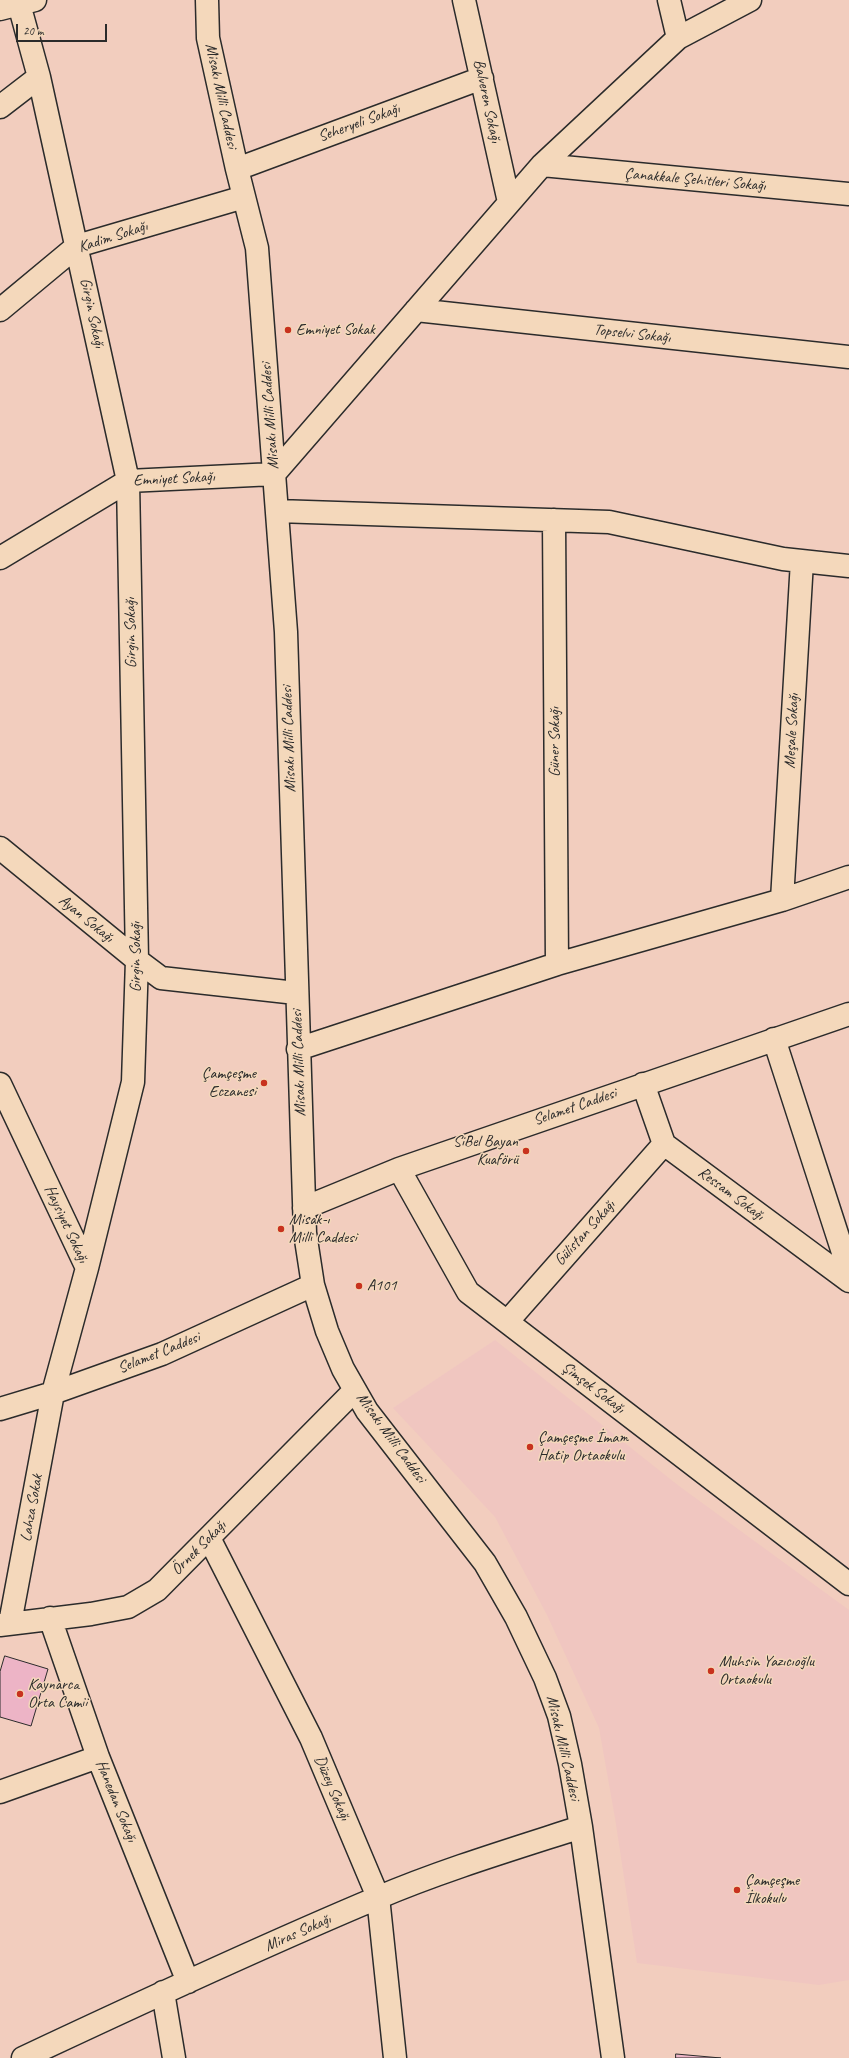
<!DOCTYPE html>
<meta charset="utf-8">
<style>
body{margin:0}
#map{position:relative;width:849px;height:2058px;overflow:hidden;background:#f2cdbe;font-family:Caveat,sans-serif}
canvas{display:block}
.scale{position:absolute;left:16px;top:24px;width:91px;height:18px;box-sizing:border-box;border:2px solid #2b2b2b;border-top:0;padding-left:5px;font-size:12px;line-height:14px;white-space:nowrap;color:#2b2b2b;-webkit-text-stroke:3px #f4d8bb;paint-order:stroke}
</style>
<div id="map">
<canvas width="849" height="2058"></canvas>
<div class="scale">20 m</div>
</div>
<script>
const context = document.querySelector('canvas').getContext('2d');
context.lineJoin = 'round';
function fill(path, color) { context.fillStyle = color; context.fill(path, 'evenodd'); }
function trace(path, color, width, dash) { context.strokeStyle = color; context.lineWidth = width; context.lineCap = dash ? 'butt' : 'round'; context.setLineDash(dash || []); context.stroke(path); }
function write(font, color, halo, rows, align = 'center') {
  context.font = font + ' Caveat,sans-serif'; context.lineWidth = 3; context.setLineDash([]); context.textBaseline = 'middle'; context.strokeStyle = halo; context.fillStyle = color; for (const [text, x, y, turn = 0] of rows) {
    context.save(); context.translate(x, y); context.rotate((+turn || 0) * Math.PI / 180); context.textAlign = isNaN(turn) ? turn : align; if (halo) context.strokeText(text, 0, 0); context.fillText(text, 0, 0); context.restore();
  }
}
const built = new Path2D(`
 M495 1340 679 1486 849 1610V1980L819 1985 637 1963 615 1818 599 1728 547 1615 495 1517 393 1408Z`);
const building = new Path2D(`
 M5 1656 48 1669 31 1726 0 1717V1672Z
 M676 2054 721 2058H676Z`);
const minor = new Path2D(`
 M207 0 208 38 237 169 257 248 286 632 305 1233 313 1285 327 1331 343 1369 367 1411 485 1563 516 1617 545 1678 559 1716 570 1764 581 1827 613 2058
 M464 0 509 202
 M669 0 678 38
 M19 4 39 77 128 481 137 960 133 1082 87 1268
 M0 9 35 0
 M0 107 39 77
 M542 165 849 194
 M237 169 482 78
 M0 310 77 246 244 197
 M416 310 849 357
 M277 511 609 522 783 559 849 566
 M554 520 557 964
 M0 558 128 481 274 474 542 165 678 38 750 0
 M0 848 137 960 161 978 296 993
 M782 900 802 561
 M774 1039 849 1271
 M298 1049 557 964 782 900 849 877
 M0 1084 87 1268 53 1393 10 1623
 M643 1084 664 1144 849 1281
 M399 1169 468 1292 849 1584
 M304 1208 399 1169 849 1014
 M507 1322 664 1144
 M0 1409 53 1393 162 1354 313 1285
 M209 1538 311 1738 378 1897 395 2058
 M50 1618 98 1757 188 1982
 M0 1625 91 1614 128 1607 157 1590 355 1390
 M0 1792 98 1757
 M163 1992 174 2058
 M23 2058C140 2003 258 1948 377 1898 443 1870 513 1849 581 1827`);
const markers = [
 [288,330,4,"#c8321e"],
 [264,1083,4,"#c8321e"],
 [526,1151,4,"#c8321e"],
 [281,1229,4,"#c8321e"],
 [359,1286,4,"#c8321e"],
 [530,1447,4,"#c8321e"],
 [711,1671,4,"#c8321e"],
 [20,1694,4,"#c8321e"],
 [737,1890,4,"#c8321e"]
];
const streetNames = [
 ["Misakı Milli Caddesi",221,96,78],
 ["Balveren Sokağı",487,101,78],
 ["Seheryeli Sokağı",359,123,-20],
 ["Çanakkale Şehitleri Sokağı",695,180,5],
 ["Kadim Sokağı",113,237,-18],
 ["Girgin Sokağı",92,313,78],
 ["Topselvi Sokağı",632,334,6],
 ["Misakı Milli Caddesi",270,416,-94],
 ["Emniyet Sokağı",174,479,-3],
 ["Girgin Sokağı",131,633,-91],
 ["Meşale Sokağı",792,731,-87],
 ["Misakı Milli Caddesi",289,739,-92],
 ["Güner Sokağı",555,742,-90],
 ["Ayan Sokağı",86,919,39],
 ["Girgin Sokağı",136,957,-90],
 ["Misakı Milli Caddesi",299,1063,-92],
 ["Selamet Caddesi",575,1107,-19],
 ["Ressam Sokağı",731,1194,37],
 ["Haysiyet Sokağı",66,1224,65],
 ["Gülistan Sokağı",585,1233,-48],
 ["Selamet Caddesi",159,1353,-22],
 ["Şimşek Sokağı",593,1388,37],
 ["Misakı Milli Caddesi",391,1438,54],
 ["Lahza Sokak",32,1508,-80],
 ["Örnek Sokağı",199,1548,-45],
 ["Misakı Milli Caddesi",563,1748,77],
 ["Düzey Sokağı",332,1788,67],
 ["Hanedan Sokağı",116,1801,68],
 ["Miras Sokağı",298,1933,-24]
];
const poiNames = [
 ["Emniyet Sokak",296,330],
 ["Çamçeşme",256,1074,"right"],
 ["Eczanesi",256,1092,"right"],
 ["SiBel Bayan",518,1142,"right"],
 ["Kuaförü",518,1160,"right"],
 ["Misak-ı",289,1220],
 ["Milli Caddesi",289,1238],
 ["A101",367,1286],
 ["Çamçeşme İmam",538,1438],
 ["Hatip Ortaokulu",538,1456],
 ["Muhsin Yazıcıoğlu",719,1662],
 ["Ortaokulu",719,1680],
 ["Kaynarca",28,1685],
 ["Orta Camii",28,1703],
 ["Çamçeşme",745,1881],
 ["İlkokulu",745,1899]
];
fill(built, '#f0c6c0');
fill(building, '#edb4c6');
trace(building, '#2b2b2b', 1);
trace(minor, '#2b2b2b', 25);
trace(minor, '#f4d8bb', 22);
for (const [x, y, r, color] of markers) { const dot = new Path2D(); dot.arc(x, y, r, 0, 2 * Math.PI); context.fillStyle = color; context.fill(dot); trace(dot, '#f4d8bb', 1.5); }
write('16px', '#2b2b2b', '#f4d8bb', streetNames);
write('16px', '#2b2b2b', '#f4d8bb', poiNames, 'left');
</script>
